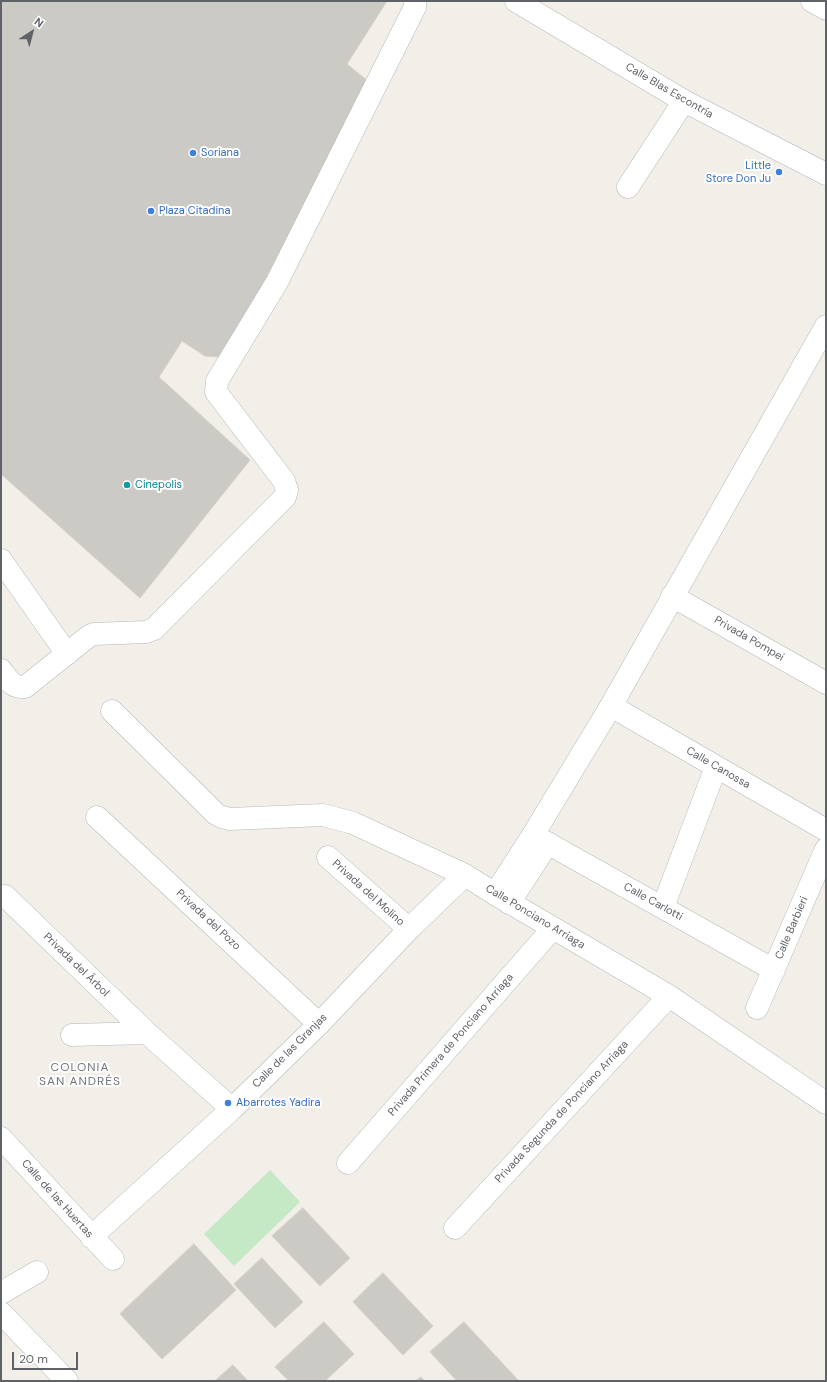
<!DOCTYPE html>
<meta charset="utf-8">
<style>
body{margin:0}
#map{position:relative;width:827px;height:1382px;overflow:hidden;background:#f1efe8;font-family:"DM Sans",sans-serif}
canvas{display:block}
.frame{position:absolute;inset:0;border:2px solid #5f6368;pointer-events:none}
.north{position:absolute;left:12px;top:12px;width:40px;height:40px;-webkit-text-stroke:3px #fff;paint-order:stroke;rotate:36deg;font-size:11px;font-weight:700;line-height:16px;text-align:center;color:#5f6368}
.north::after{content:'';display:block;margin:auto;width:14px;height:18px;background:#5f6368;clip-path:polygon(50% 0,100% 100%,50% 72%,0 100%)}
.scale{position:absolute;left:12px;top:1352px;width:66px;height:18px;box-sizing:border-box;border:2px solid #5f6368;border-top:0;padding-left:5px;font-size:12px;line-height:14px;white-space:nowrap;color:#5f6368;-webkit-text-stroke:3px #fff;paint-order:stroke}
</style>
<div id="map">
<canvas width="827" height="1382"></canvas>
<div class="frame"></div>
<div class="north">N</div>
<div class="scale">20 m</div>
</div>
<script>
const context = document.querySelector('canvas').getContext('2d');
context.lineJoin = 'round';
function fill(path, color) { context.fillStyle = color; context.fill(path, 'evenodd'); }
function trace(path, color, width, dash) { context.strokeStyle = color; context.lineWidth = width; context.lineCap = dash ? 'butt' : 'round'; context.setLineDash(dash || []); context.stroke(path); }
function write(font, color, halo, rows, align = 'center') {
  context.font = font + ' "DM Sans",sans-serif'; context.lineWidth = 4; context.setLineDash([]); context.textBaseline = 'middle'; context.strokeStyle = halo; context.fillStyle = color; for (const [text, x, y, turn = 0] of rows) {
    context.save(); context.translate(x, y); context.rotate((+turn || 0) * Math.PI / 180); context.textAlign = isNaN(turn) ? turn : align; if (halo) context.strokeText(text, 0, 0); context.fillText(text, 0, 0); context.restore();
  }
}
const green = new Path2D(`
 M270 1170 300 1202 234 1266 204 1234Z`);
const building = new Path2D(`
 M1 1H387L347 64 369 82 230 347 220 357 205 356 182 341 159 377 250 460 140 598 1 474Z
 M303 1208 350 1258 320 1286 272 1236Z
 M194 1244 236 1290 162 1359 120 1314Z
 M262 1258 303 1302 275 1328 234 1284Z
 M383 1273 433 1326 403 1355 353 1302Z
 M324 1322 354 1354 325 1381H289L275 1367Z
 M464 1322 519 1381H457L430 1352Z
 M233 1365 248 1381H215Z
 M421 1377 425 1381H416Z`);
const minor = new Path2D(`
 M516 1 684 101 826 174
 M812 1 826 9
 M628 187 684 101
 M1 560 67 654
 M672 596 826 683
 M1 670C9 680 11 688 25 687L89 636 94 634 146 632 154 629 285 497 287 490 284 481 216 392 217 381 277 282 415 7V1
 M611 706 826 830
 M112 711 216 814 222 817 230 819 323 815 353 823 465 875 495 894 669 996 826 1103
 M97 817 319 1024
 M533 835 774 970
 M328 857 409 929
 M495 894 533 835 611 706 826 326
 M5 896 147 1033 232 1109
 M509 903 548 843
 M663 907 716 767
 M757 1008 826 849
 M72 1035 147 1033
 M1 1138 113 1259
 M348 1163 553 928
 M455 1228 669 996
 M91 1237 232 1109 319 1024 409 929 465 875
 M1 1293 37 1272
 M1 1313 67 1381`);
const markers = [
 [193,153,4,"#3f7fe0"],
 [779,172,4,"#3f7fe0"],
 [151,211,4,"#3f7fe0"],
 [127,485,4,"#0f9aa8"],
 [228,1103,4,"#3f7fe0"]
];
const streetNames = [
 ["Calle Blas Escontría",669,91,30],
 ["Privada Pompei",749,639,30],
 ["Calle Canossa",718,768,30],
 ["Privada del Molino",368,893,42],
 ["Calle Carlotti",653,902,29],
 ["Calle Ponciano Arriaga",535,917,31],
 ["Privada del Pozo",208,920,43],
 ["Calle Barbieri",792,928,-67],
 ["Privada del Árbol",76,965,44],
 ["Privada Primera de Ponciano Arriaga",451,1045,-49],
 ["Calle de las Granjas",290,1051,-45],
 ["Privada Segunda de Ponciano Arriaga",562,1112,-47],
 ["Calle de las Huertas",57,1199,48]
];
const shopNames = [
 ["Soriana",201,153],
 ["Little",771,166,"right"],
 ["Store Don Ju",771,179,"right"],
 ["Plaza Citadina",159,211],
 ["Abarrotes Yadira",236,1103]
];
const cultureNames = [
 ["Cinepolis",135,485]
];
const neighbourhoodNames = [
 ["COLONIA",80,1068],
 ["SAN ANDRÉS",80,1082]
];
fill(green, '#c5e8c5');
fill(building, '#cccac5');
trace(building, '#d6d1c6', 1);
trace(minor, '#b5b8bc', 23);
trace(minor, '#fff', 22);
for (const [x, y, r, color] of markers) { const dot = new Path2D(); dot.arc(x, y, r, 0, 2 * Math.PI); context.fillStyle = color; context.fill(dot); trace(dot, '#fff', 1.5); }
write('11px', '#5f6368', '#fff', streetNames);
write('11px', '#366cbe', '#fff', shopNames, 'left');
write('11px', '#0d838f', '#fff', cultureNames, 'left');
context.letterSpacing = '1px';
write('12px', '#70757a', '#fff', neighbourhoodNames);
context.letterSpacing = '0px';
</script>
